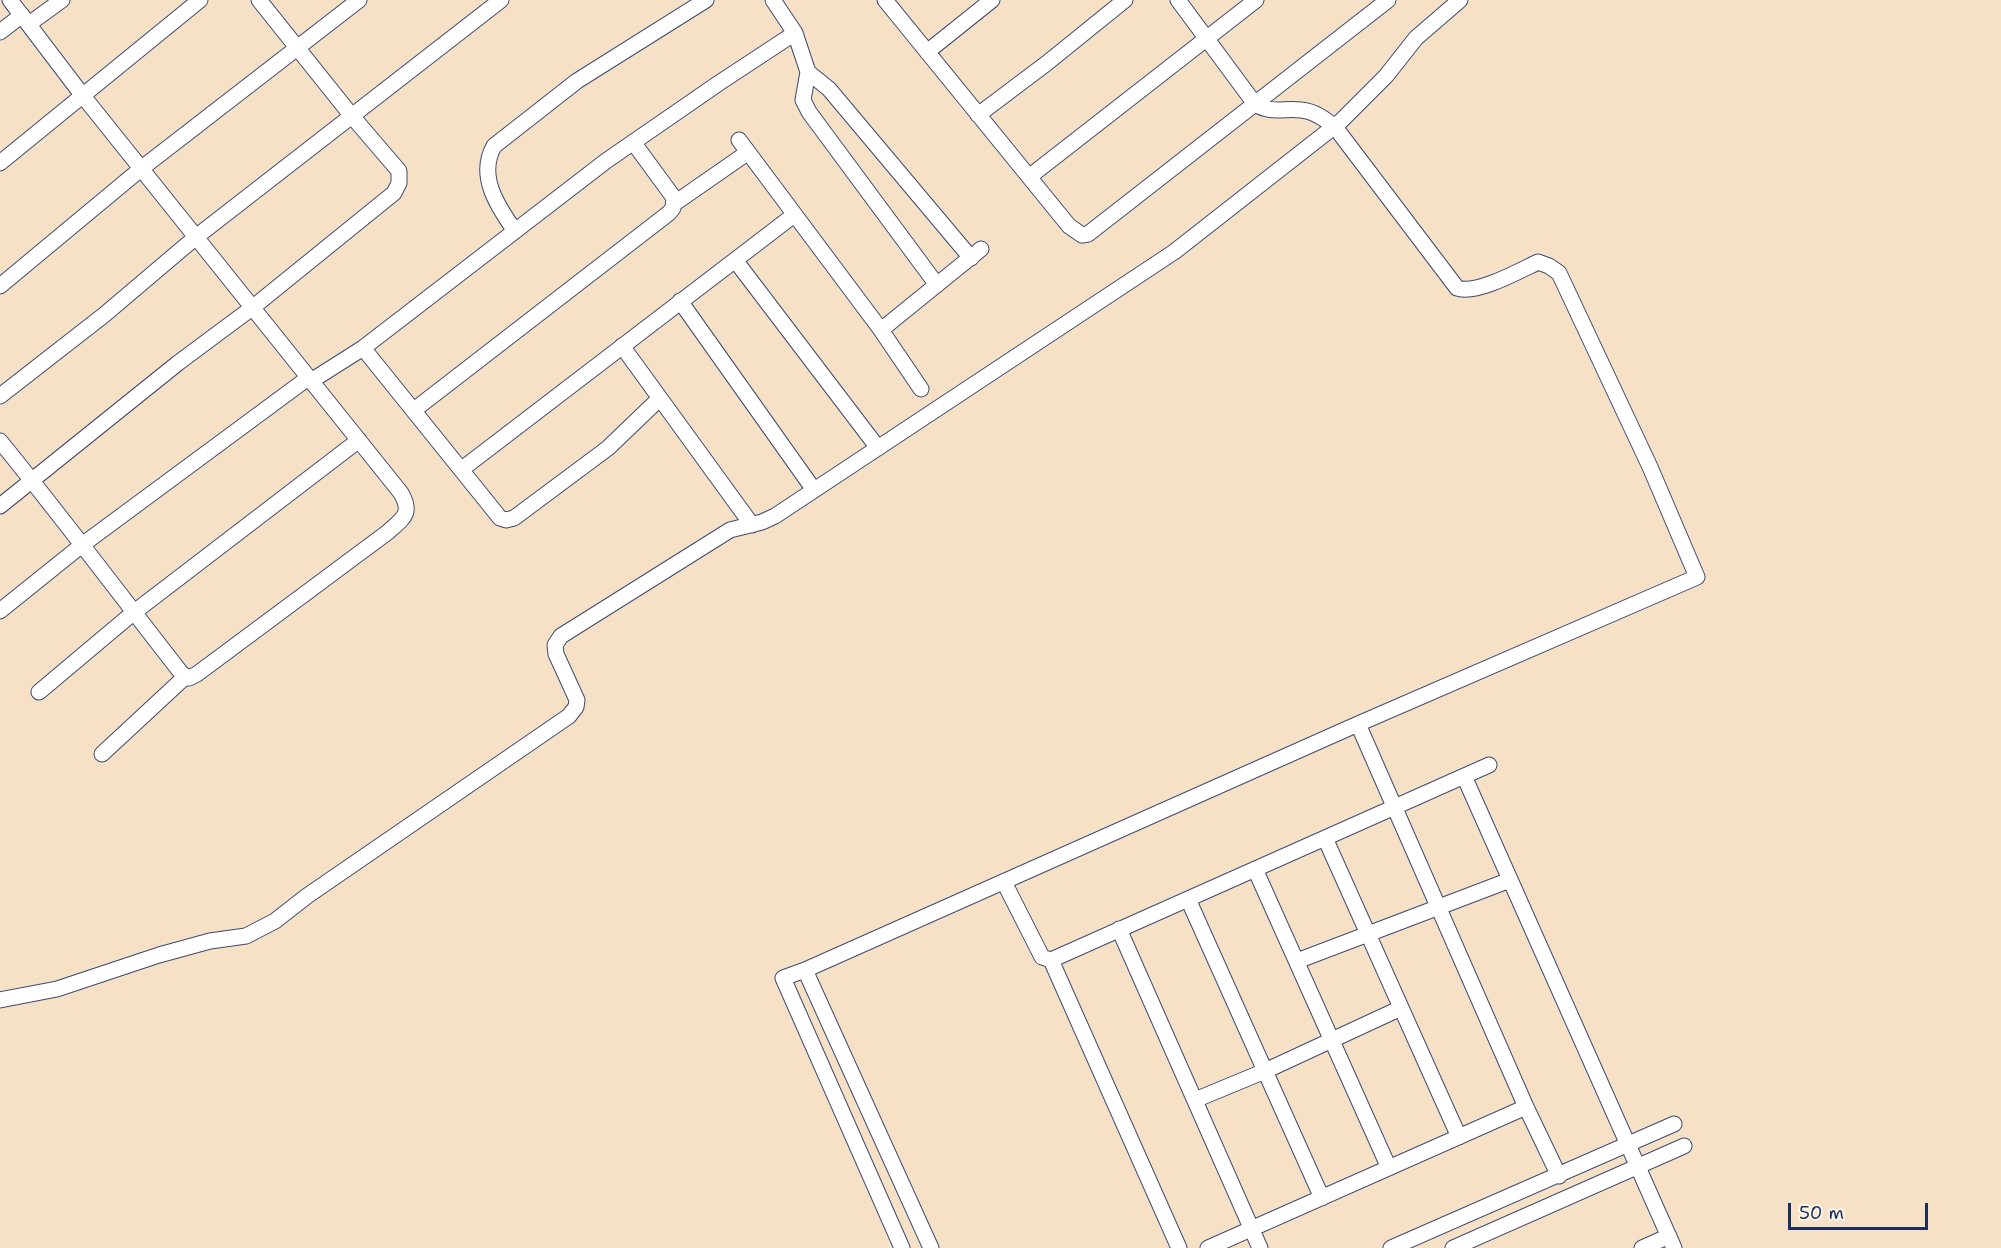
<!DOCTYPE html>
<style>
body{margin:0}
#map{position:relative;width:2001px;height:1248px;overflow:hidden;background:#f6e1c7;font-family:"Shantell Sans",sans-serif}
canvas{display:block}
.scale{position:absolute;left:1788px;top:1203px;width:140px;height:27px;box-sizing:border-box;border:3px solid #1b2f5e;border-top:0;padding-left:8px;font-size:18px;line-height:21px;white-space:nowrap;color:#1b2f5e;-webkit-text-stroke:4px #fcf5e5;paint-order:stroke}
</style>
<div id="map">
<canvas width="2001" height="1248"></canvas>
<div class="scale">50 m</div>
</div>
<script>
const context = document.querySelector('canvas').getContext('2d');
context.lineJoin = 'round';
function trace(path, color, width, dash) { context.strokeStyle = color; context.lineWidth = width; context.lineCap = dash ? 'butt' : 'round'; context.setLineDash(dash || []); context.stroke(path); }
const street = new Path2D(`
 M773 0 795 33
 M885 0 1069 226 1082 235 1088 234 1388 0
 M29 24 62 0
 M0 32 22 15
 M927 52 992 0
 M808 72 803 100 809 112 937 285
 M978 115 1047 63 1125 0
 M739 140 881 330 921 389
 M0 163 200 0
 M1029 177 1256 0
 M675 203 747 153
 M515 231C498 207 477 176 494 146L577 81 706 0
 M735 260 878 448
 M0 286 142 168 359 0
 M680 301 814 490
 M881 330 981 249
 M622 346 752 525
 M363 348 500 518 506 520 514 518 608 448 659 399
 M311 381 363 348 606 161 719 83 795 33 808 72 829 89 971 258
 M0 396 104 315 196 237 501 0
 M414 410 669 213 673 208 674 198 633 142
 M0 441C62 517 121 596 182 674L189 678 197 674 388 532C403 518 413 514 401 493L83 96 10 0
 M462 469 794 215
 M0 506 178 363 252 308 394 193 399 183V171L351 115 259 0
 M0 611 82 545 308 378
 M39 692 133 613 359 440
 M1358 724 1526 1107 1559 1176
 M102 754 185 677
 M1464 776 1674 1248
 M1325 838 1459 1137
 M1255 869 1389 1168
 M1004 882 1042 957 1051 960 1489 765
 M1188 899 1322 1198
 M1119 929 1260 1248
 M1051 960 1179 1248
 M1297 961 1510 880
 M805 970 931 1248
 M0 1000 57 989 159 955 210 941 246 936 275 921 307 896 569 716 576 707 577 700 556 654 555 645 561 636 730 530 762 522 775 516 1174 252 1340 122 1386 76 1416 38 1460 0
 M1195 1100 1265 1071 1401 1008
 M902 1248 783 978 805 970 1358 724 1697 577 1650 467 1559 273 1549 266 1538 262C1519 271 1476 295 1457 288L1335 127C1325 119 1314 111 1301 110 1284 108 1271 114 1255 104L1178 0
 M1208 1248 1526 1107
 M1391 1248 1674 1124
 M1453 1248 1684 1146
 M1642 1248 1669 1236`);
trace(street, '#3c4a6e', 17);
trace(street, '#fff', 15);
</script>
